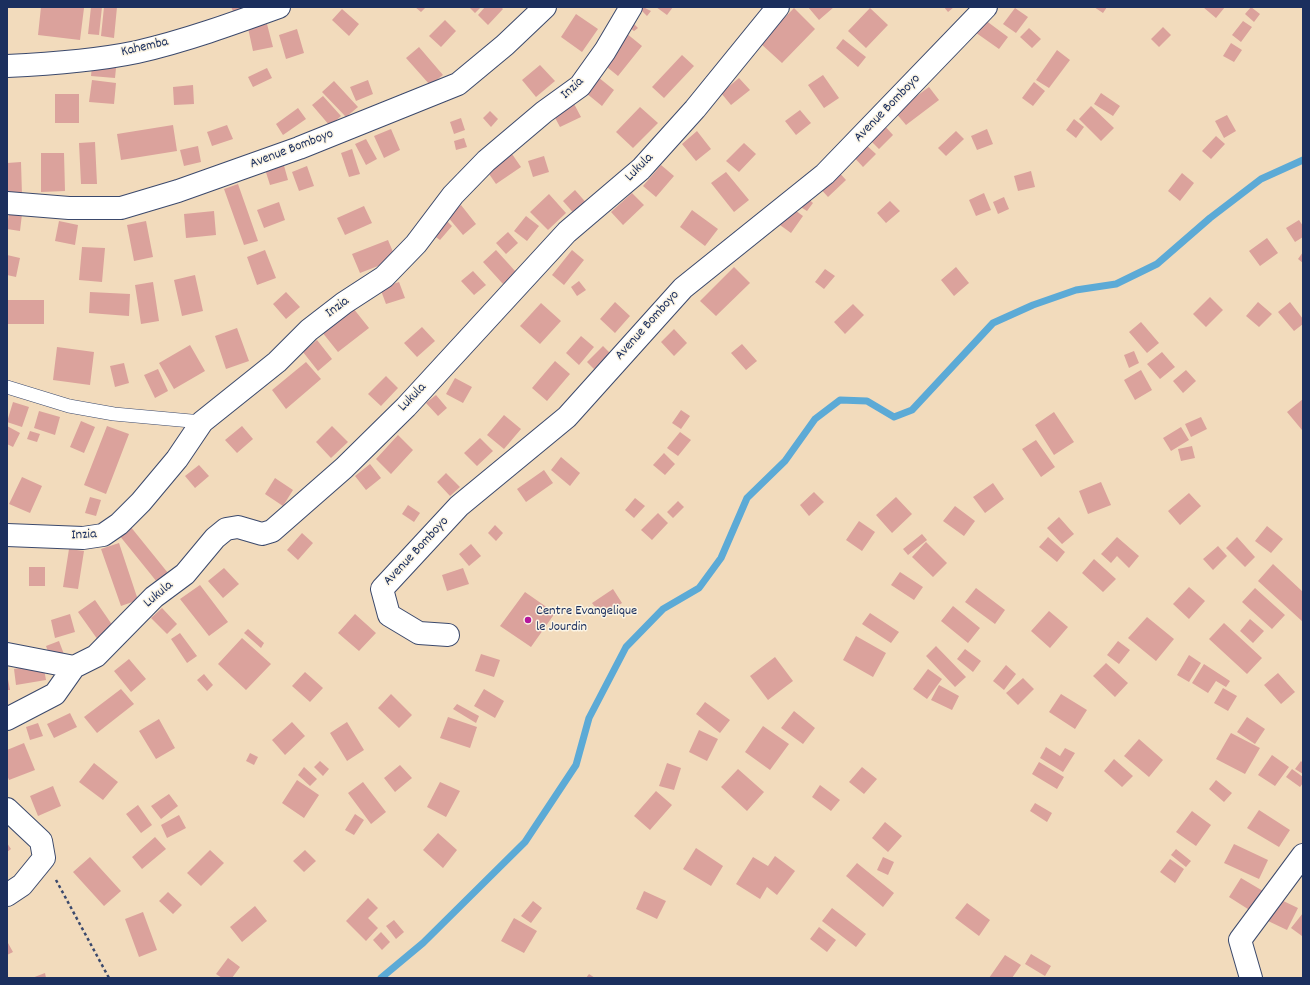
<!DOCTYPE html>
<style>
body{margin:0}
#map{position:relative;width:1310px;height:985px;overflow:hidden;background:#f2dbbc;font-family:Dekko,sans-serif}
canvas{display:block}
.frame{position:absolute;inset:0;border:8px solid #1b2f5e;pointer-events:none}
</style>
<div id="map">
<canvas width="1310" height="985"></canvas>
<div class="frame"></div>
</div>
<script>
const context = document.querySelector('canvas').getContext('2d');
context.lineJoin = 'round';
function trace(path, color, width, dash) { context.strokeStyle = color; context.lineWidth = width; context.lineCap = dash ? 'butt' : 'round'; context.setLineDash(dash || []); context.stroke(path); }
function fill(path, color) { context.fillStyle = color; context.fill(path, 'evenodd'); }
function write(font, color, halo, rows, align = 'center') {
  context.font = font + ' Dekko,sans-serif'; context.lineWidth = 3; context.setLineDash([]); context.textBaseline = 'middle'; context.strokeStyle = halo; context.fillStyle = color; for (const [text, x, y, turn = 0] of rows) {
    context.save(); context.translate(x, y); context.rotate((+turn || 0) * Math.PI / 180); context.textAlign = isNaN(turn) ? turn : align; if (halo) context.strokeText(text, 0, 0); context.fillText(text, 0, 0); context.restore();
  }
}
const stream = new Path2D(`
 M381 978 423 943 525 842 576 765 589 718 626 647 663 609 699 588 721 558 747 498 785 461 815 419 840 400 867 401 894 417 912 410 993 323 1033 305 1076 290 1116 284 1157 264 1210 218 1261 179 1303 160`);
const building = new Path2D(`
 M41 7 84 8 80 40 38 35Z
 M91 7H102L99 35 88 34Z
 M104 7H117L114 38 101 36Z
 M231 7H250L234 13Z
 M415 7H426L421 12Z
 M469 7H481L475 13Z
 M485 7H501L503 9 488 25 478 15Z
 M643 7 651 11 647 16 641 10Z
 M656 7H673L667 15Z
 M808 7H834L819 20Z
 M944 7H954L948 12Z
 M1094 7H1107L1103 13Z
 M1203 7H1225L1216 18Z
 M1251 7 1260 14 1254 22 1245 14Z
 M794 8 815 29 782 63 760 43Z
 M870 8 888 25 866 48 848 31Z
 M1015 8 1028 17 1016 33 1003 24Z
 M342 9 359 24 349 36 332 20Z
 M576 14 598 29 582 52 561 37Z
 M981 17 1008 37 999 49 972 30Z
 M445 20 456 31 441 47 429 36Z
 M1243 21 1252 27 1241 42 1232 35Z
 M267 24 273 47 253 51 248 28Z
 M634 24 638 28 634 31 630 28Z
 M1163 27 1171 35 1159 47 1151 39Z
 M1029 28 1041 39 1032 48 1020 37Z
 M297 29 304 53 286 59 279 35Z
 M626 33 642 46 618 76 602 63Z
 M843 39 866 57 858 67 836 48Z
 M1231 43 1242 50 1234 62 1223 56Z
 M419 47 443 75 430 85 406 58Z
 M1057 50 1070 60 1049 88 1036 80Z
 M682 55 694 66 664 98 652 87Z
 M540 65 555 81 536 97 522 80Z
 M92 66 116 68 115 78 91 76Z
 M267 68 272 78 253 87 248 77Z
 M823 75 839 98 824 108 808 85Z
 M598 77 614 90 602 106 586 93Z
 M739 78 750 90 731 105 721 93Z
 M92 80 116 83 114 104 89 102Z
 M368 80 373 94 356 101 350 87Z
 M334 81 358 107 346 117 322 92Z
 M1034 82 1045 91 1033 106 1022 98Z
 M193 85 194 104 174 105 173 87Z
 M929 87 939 100 906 125 895 112Z
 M1101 93 1120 106 1113 116 1094 104Z
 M55 94H79V123H55Z
 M323 96 341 116 330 126 312 105Z
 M573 102 581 117 560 127 552 112Z
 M1091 106 1114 128 1101 141 1079 119Z
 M640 107 658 123 633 148 616 132Z
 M298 108 306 119 283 135 276 124Z
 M800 110 811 123 796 135 785 121Z
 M490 111 498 119 491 127 483 118Z
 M1227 115 1236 131 1224 138 1215 121Z
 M461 118 465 130 454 134 450 122Z
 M1074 119 1084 127 1076 138 1066 130Z
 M883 124 893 135 879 149 868 138Z
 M173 125 177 151 121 160 117 134Z
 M227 125 233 139 212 146 207 132Z
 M391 129 400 150 384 158 374 136Z
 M987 129 993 144 977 150 971 136Z
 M697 131 711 149 696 161 682 144Z
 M956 131 964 139 946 156 938 148Z
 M1216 136 1225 144 1211 159 1202 151Z
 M464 138 467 147 456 150 454 141Z
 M366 139 377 159 366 165 355 144Z
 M95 142 97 184H81L79 143Z
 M744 143 756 154 739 172 726 161Z
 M864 143 876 154 863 167 852 155Z
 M198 146 201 162 184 166 180 150Z
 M352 149 360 174 349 177 341 153Z
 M41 153H64L65 191 41 192Z
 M512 154 521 167 496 184 487 171Z
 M544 156 549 172 533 177 528 161Z
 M21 162 22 195 7 196V163Z
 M283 162 288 180 270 185 264 166Z
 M661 165 674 176 656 197 643 186Z
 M307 166 314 186 299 191 292 172Z
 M836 169 846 180 828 197 818 186Z
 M1031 171 1035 187 1018 191 1014 176Z
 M726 172 749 200 734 212 711 183Z
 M1182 173 1194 183 1180 201 1168 191Z
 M238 184 258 241 244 245 224 189Z
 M575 190 589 206 577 217 563 201Z
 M632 193 644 205 623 225 611 212Z
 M984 193 991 210 976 216 969 200Z
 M549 194 566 213 548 230 530 212Z
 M806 197 813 203 807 211 799 206Z
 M1004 197 1009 209 998 214 993 202Z
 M890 201 900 211 886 223 877 213Z
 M279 202 285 220 264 228 257 210Z
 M461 205 476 224 463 235 447 216Z
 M364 206 372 223 345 235 337 218Z
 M792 208 803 216 791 233 780 225Z
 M692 210 718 229 705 246 680 227Z
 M214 211 216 235 186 238 184 214Z
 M9 212 22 214 20 231 7 229Z
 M526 216 539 226 527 241 514 231Z
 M445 219 452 226 440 240 433 235Z
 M1299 220 1303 226V237L1295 242 1286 228Z
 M59 221 78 225 75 245 55 241Z
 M146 221 153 257 134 261 127 225Z
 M508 232 518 243 506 254 496 243Z
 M1267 238 1278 253 1260 266 1249 251Z
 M388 240 396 259 360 273 352 254Z
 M82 247 105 248 102 282 79 280Z
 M265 250 276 278 257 285 247 257Z
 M496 250 516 272 503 284 483 262Z
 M572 250 584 260 564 285 552 275Z
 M1303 252V263L1298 259Z
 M7 255 20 258 16 277 7 275Z
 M734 267 750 283 716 316 700 301Z
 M956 267 969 283 954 296 941 280Z
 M825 269 835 276 824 289 815 282Z
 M473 271 486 285 474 295 461 281Z
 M195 275 203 311 182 316 174 280Z
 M579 281 586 290 577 296 571 287Z
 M153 282 159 321 141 324 135 285Z
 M399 282 405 298 386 304 380 288Z
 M90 292 130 294 129 316 89 313Z
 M286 292 300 307 286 319 273 304Z
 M1210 297 1223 310 1206 327 1193 314Z
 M7 300H44V324H7Z
 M615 302 630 316 615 333 600 319Z
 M1258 302 1272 314 1259 327 1246 316Z
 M1290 302 1303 319V324L1294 331 1278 312Z
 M541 303 561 321 540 344 520 326Z
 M853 304 864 315 845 334 834 322Z
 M353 308 369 328 338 352 322 332Z
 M1141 322 1159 343 1147 353 1129 332Z
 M422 327 435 341 417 357 404 343Z
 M237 328 249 361 226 369 215 336Z
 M674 329 687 343 674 356 661 342Z
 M581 336 594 347 579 365 566 353Z
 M317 340 332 359 318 371 303 352Z
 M742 344 757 361 746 370 731 353Z
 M190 345 205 371 174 389 159 363Z
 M603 346 610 353 594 369 587 362Z
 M57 347 94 352 90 385 53 380Z
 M1134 351 1139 363 1129 368 1124 355Z
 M1162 352 1175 367 1160 379 1147 364Z
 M555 361 570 374 547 401 532 388Z
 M306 362 321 379 286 409 272 390Z
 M124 363 129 383 115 387 110 366Z
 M158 369 168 391 155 398 144 375Z
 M1141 370 1152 390 1135 400 1124 380Z
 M1186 370 1196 381 1183 393 1173 381Z
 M386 376 398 388 381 406 368 394Z
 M455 378 472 387 463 403 446 394Z
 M436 395 447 408 438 416 426 403Z
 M1303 399V428L1302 430 1287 412Z
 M13 402 29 407 22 427 7 422Z
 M681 410 690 416 681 429 672 423Z
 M39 411 60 417 55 435 34 428Z
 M1054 412 1074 442 1054 455 1035 425Z
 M504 415 521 429 504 449 487 435Z
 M1201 417 1207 429 1191 437 1185 424Z
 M81 421 95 427 84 453 70 447Z
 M7 426 20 433 13 447 7 444Z
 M107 426 129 434 106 494 84 485Z
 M242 426 253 439 237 453 225 440Z
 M332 426 348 442 331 458 316 442Z
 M1181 427 1189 440 1171 451 1163 438Z
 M30 431 40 434 37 442 27 439Z
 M680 432 691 440 678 456 667 448Z
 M398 435 413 450 391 474 376 459Z
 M480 438 493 451 477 466 464 453Z
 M1036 440 1055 467 1041 477 1022 449Z
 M1192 446 1195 458 1181 461 1178 449Z
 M664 453 675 464 665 475 653 465Z
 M561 457 580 473 570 486 551 470Z
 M370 464 381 478 366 490 355 476Z
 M199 465 209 476 195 488 185 476Z
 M544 470 553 483 526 502 517 489Z
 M446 473 460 487 450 496 437 482Z
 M22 477 42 486 30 513 9 504Z
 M275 478 293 490 283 506 265 494Z
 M1101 482 1111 505 1088 514 1079 491Z
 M993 483 1004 499 985 513 973 497Z
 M814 492 824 502 809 516 800 505Z
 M1189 493 1201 506 1180 525 1168 511Z
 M90 497 101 500 96 516 85 513Z
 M896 497 912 514 892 533 876 515Z
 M635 498 645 506 634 518 625 510Z
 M678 501 684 507 673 518 667 512Z
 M408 505 420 513 414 522 402 514Z
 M955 506 975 521 964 536 943 521Z
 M658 513 668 523 652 540 641 530Z
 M1059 517 1074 534 1062 544 1047 528Z
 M859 521 875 532 862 551 846 540Z
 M495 525 503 533 496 541 488 533Z
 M130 526 168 573 157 582 119 535Z
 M1267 526 1283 539 1271 553 1255 541Z
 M302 533 313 543 298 560 287 550Z
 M922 534 927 540 908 555 903 549Z
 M1048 537 1065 552 1057 562 1039 547Z
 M1117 537 1139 556 1129 568 1117 556 1111 563 1101 554Z
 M1237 537 1255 557 1245 567 1226 548Z
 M926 542 947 563 933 577 912 557Z
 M119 543 138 600 121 606 101 549Z
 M471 544 481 556 469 566 459 554Z
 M1218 546 1227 556 1213 570 1203 559Z
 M69 549 84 551 78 589 63 587Z
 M1094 559 1116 579 1103 592 1082 573Z
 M1273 564 1303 592V622L1258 581Z
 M29 567H45V586H29Z
 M224 568 239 584 223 598 208 581Z
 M463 568 469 584 447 591 442 575Z
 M900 572 923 587 914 600 891 585Z
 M200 585 228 622 209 636 180 599Z
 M1189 587 1205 601 1189 619 1173 604Z
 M976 588 1005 610 995 624 965 602Z
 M1255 588 1285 615 1272 629 1242 602Z
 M613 589 622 603 602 616 592 603Z
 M525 592 555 613 531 647 500 626Z
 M95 600 115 629 98 640 78 612Z
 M953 606 980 628 968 643 941 621Z
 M162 608 177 624 167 634 151 618Z
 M1049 611 1068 627 1050 648 1031 631Z
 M870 613 899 632 891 643 862 624Z
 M70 614 75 632 55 638 51 620Z
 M355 614 376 633 359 651 338 633Z
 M1147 617 1174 639 1156 661 1128 638Z
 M1250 619 1264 631 1253 643 1240 631Z
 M1224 623 1262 658 1247 674 1209 639Z
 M248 629 264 643 261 648 244 633Z
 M180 633 197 656 187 663 171 639Z
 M856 636 886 653 873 677 843 660Z
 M242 638 271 664 246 690 218 664Z
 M59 641 65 657 52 662 46 646Z
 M1118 641 1130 650 1119 664 1107 655Z
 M936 646 966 677 955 687 926 656Z
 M965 649 981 661 973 672 957 659Z
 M481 654 500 660 494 677 475 671Z
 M1189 655 1201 663 1189 682 1177 675Z
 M775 657 793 681 768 700 750 676Z
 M129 659 146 679 131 692 114 671Z
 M1106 663 1128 683 1115 697 1093 676Z
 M43 664 46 680 16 685 14 669Z
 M1204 664 1230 681 1226 687 1216 681 1208 693 1192 683Z
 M1006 665 1016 674 1004 690 993 681Z
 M928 669 942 679 927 699 913 689Z
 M305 672 323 688 310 702 292 686Z
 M1278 673 1295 692 1281 704 1264 685Z
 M7 674 10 690H7Z
 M204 674 213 685 207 691 197 680Z
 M1023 678 1034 689 1018 705 1006 693Z
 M939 685 959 696 952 710 931 700Z
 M1223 688 1237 696 1228 711 1214 703Z
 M121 689 134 704 97 733 84 717Z
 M484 689 504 701 495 718 474 706Z
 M391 694 412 715 399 728 378 708Z
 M1061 694 1087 710 1075 729 1049 712Z
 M705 702 730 720 720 733 696 714Z
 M457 704 479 716 476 723 453 709Z
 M794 711 815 728 803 744 781 728Z
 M70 713 77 727 54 738 47 724Z
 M448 717 477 727 470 748 440 738Z
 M1247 717 1265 729 1255 744 1237 732Z
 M159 719 175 748 156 759 139 731Z
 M292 722 305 736 285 755 272 740Z
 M347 722 364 750 347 761 330 733Z
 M38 723 43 736 30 740 26 727Z
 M763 726 789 744 770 770 745 752Z
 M699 730 718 739 707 761 689 752Z
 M1231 733 1260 748 1245 774 1216 759Z
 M1139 739 1163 760 1149 777 1124 756Z
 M24 743 35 770 9 780 7 775V750Z
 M1046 747 1060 756 1065 748 1075 753 1063 772 1040 758Z
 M250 753 258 757 254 765 246 761Z
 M1272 755 1289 767 1275 786 1258 775Z
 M1114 759 1133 776 1122 787 1104 771Z
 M320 761 329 769 323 776 314 767Z
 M1301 761 1303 763V774L1295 769Z
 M1039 762 1064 777 1057 789 1032 774Z
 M94 763 118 782 103 800 79 782Z
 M667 763 681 768 674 790 659 786Z
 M400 765 412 778 395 792 384 778Z
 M304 767 317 779 310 786 298 775Z
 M862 767 877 779 864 794 849 782Z
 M738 769 764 792 747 811 721 787Z
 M1292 769 1303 777V783L1300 787 1286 777Z
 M297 780 319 795 304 818 282 803Z
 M1216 780 1232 793 1224 802 1209 789Z
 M363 782 386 812 371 824 348 793Z
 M440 782 460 791 446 817 427 807Z
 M820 785 840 800 831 811 812 797Z
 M53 786 61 806 38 816 30 796Z
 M656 791 672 805 650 830 634 816Z
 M169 794 178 806 161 819 151 806Z
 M1035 803 1052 813 1047 822 1030 811Z
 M138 805 152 825 141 833 126 814Z
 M1259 810 1290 830 1279 847 1247 828Z
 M1192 811 1211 825 1196 846 1176 832Z
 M355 814 364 820 354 835 345 830Z
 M179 815 186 828 167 838 161 825Z
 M885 822 902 836 888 852 872 838Z
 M438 833 457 850 443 868 423 850Z
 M155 837 166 849 142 869 132 857Z
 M7 843 11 849 7 852Z
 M1234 844 1268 860 1259 879 1224 863Z
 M696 848 723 866 711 886 683 869Z
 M1176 849 1191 861 1186 867 1171 855Z
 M210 850 224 863 201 886 187 873Z
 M305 850 316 861 304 872 293 861Z
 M775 856 795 871 777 895 767 887 760 899 736 884 753 857 768 866Z
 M90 857 121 891 104 906 73 872Z
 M883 857 894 862 888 875 877 870Z
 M1170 859 1184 869 1175 883 1160 872Z
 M857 863 894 893 883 907 846 876Z
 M1241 878 1263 891 1251 911 1229 897Z
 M644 891 666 901 657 919 636 909Z
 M168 892 182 905 173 914 159 901Z
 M368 898 378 908 368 918 378 928 366 941 346 921Z
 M1277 898 1298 908 1287 930 1266 920Z
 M533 901 542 908 531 923 521 916Z
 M967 903 990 920 979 936 955 918Z
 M255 906 267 921 242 942 230 927Z
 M832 908 866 934 856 947 822 921Z
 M143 912 157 950 139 957 125 919Z
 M1303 913V935L1302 936 1291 928Z
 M514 918 537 931 524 953 501 941Z
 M394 920 404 932 396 939 386 926Z
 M819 927 836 940 827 952 810 939Z
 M381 932 390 942 382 950 373 940Z
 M7 943H8L13 952 7 955Z
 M1031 954 1051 966 1045 976 1025 964Z
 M1005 955 1021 965 1012 978H989Z
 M228 958 240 967 232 978H222L216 974Z
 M45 973 46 978H32Z
 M589 974 595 978H586Z`);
const path = new Path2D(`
 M56 880 109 978`);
const lane = new Path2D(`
 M7 387 69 406 114 414 202 422`);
const street = new Path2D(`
 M7 66C50 64 94 61 137 52 185 41 232 24 279 7
 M7 203 69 208H121L178 191 299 148 458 84 505 45 545 7
 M7 535 83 538 103 535 119 524 141 502 177 459 202 422 277 362 309 330 344 303 384 277 416 244 453 195 486 161 544 112 580 86 605 51 631 7
 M448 635 419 633 389 615 382 589 459 506 567 417 683 288 825 174 986 7
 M7 654 74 667
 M7 719 55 694 74 667 96 656 154 597 185 574 215 538 226 529 238 527 262 534 272 531 344 468 406 407 567 232 641 169 695 109 778 7
 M7 809 41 841 44 858 22 885 7 895
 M1251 978 1240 940 1303 855`);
const markers = [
 [528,620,4,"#b5179e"]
];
const streetNames = [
 ["Kahemba",145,48,-13],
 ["Inzia",573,89,-42],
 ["Avenue Bomboyo",888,109,-46],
 ["Avenue Bomboyo",292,150,-21],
 ["Lukula",640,168,-45],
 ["Inzia",338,308,-37],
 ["Avenue Bomboyo",648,326,-48],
 ["Lukula",413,398,-46],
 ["Inzia",84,536,-3],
 ["Avenue Bomboyo",417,552,-47],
 ["Lukula",159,595,-40]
];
const poiNames = [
 ["Centre Evangelique",536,612],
 ["le Jourdin",536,628]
];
trace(stream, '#5caad6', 7);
fill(building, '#dba29c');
trace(lane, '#3b496c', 14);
trace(street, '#3b496c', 24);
trace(path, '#3b496c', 2.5, [3, 3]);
trace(lane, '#fff', 13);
trace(street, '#fff', 22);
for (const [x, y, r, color] of markers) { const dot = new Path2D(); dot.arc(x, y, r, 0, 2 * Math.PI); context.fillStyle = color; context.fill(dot); trace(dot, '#fcf5e5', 1.5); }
write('14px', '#1b2f5e', '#fcf5e5', streetNames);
write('14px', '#1b2f5e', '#fcf5e5', poiNames, 'left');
</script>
